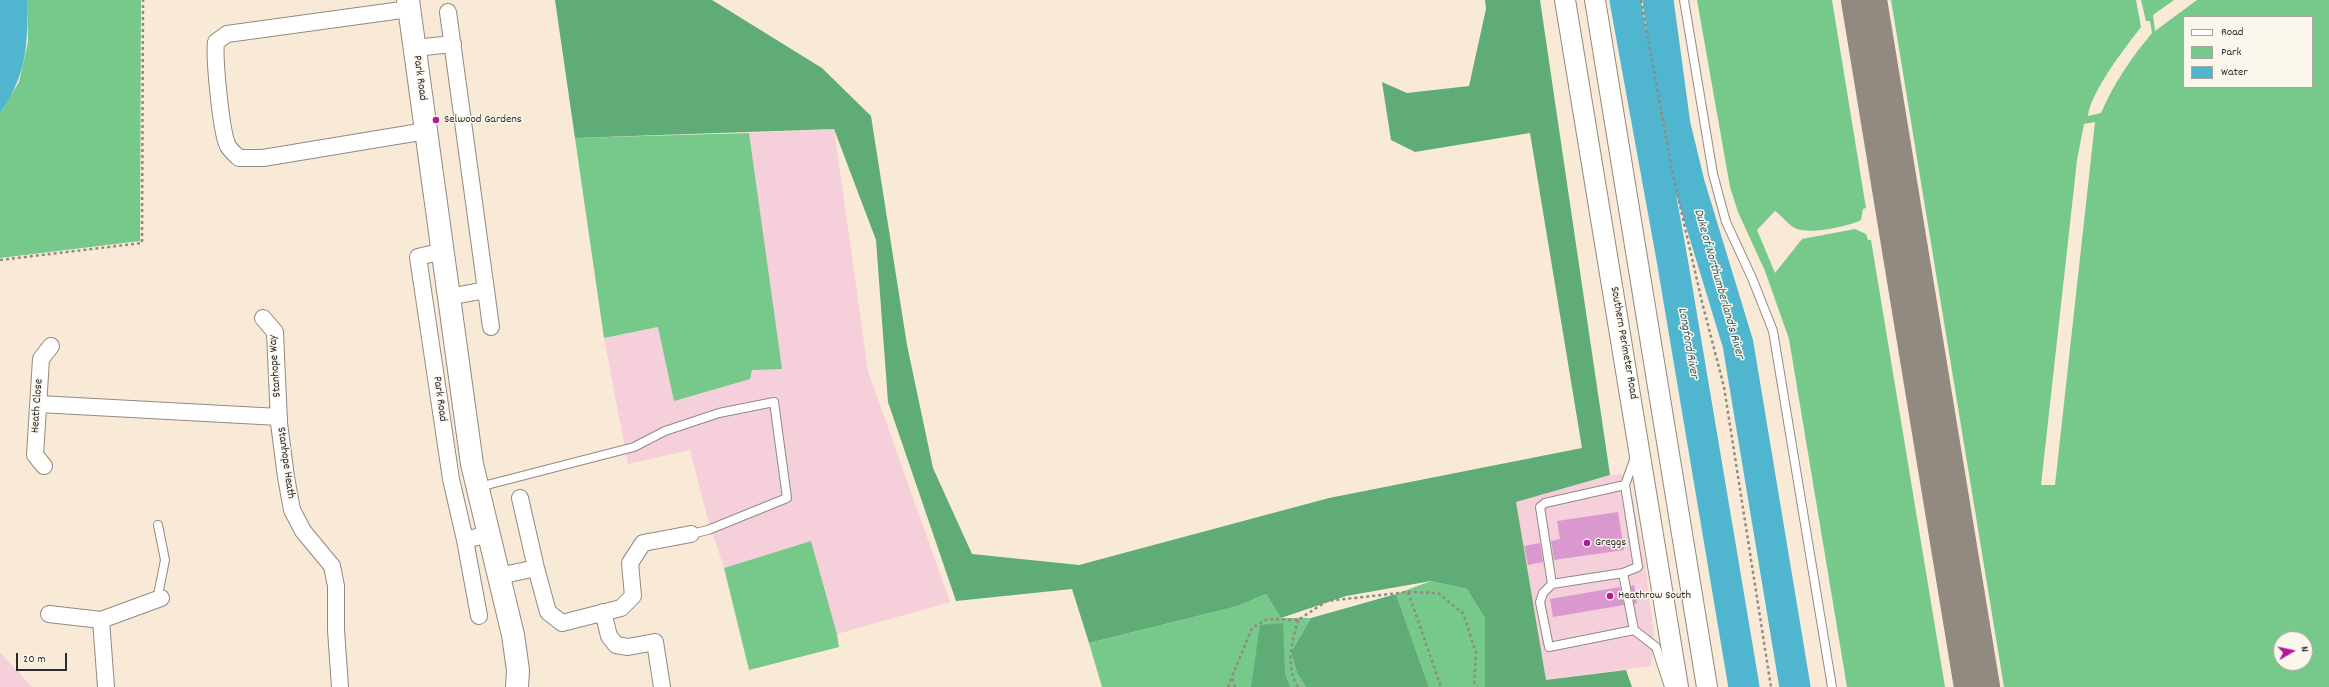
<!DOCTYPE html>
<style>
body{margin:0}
#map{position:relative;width:2329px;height:687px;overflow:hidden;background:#f8ead7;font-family:Dekko,sans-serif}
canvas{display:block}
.legend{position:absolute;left:2183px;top:16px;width:130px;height:72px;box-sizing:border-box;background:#fbf7ec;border:1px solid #a8a59f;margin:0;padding:5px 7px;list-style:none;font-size:12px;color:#2b2b2b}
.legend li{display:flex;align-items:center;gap:8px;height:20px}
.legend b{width:20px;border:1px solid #a8a59f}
.north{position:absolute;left:2273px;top:631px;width:40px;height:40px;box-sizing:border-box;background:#fbf7ec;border:1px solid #a8a59f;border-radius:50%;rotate:81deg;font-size:11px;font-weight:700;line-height:16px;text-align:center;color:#2b2b2b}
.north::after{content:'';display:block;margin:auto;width:14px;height:18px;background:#b5179e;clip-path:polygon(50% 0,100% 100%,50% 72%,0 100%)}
.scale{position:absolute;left:16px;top:653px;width:51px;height:18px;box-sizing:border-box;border:2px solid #2b2b2b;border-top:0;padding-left:5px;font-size:12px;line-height:14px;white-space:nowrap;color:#2b2b2b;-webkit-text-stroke:3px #fbf7ec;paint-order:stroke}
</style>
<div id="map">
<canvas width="2329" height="687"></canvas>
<ul class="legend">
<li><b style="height:5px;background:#fff"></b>Road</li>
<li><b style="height:11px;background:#76c88b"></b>Park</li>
<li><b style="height:11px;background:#50b6cf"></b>Water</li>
</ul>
<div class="north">N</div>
<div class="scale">20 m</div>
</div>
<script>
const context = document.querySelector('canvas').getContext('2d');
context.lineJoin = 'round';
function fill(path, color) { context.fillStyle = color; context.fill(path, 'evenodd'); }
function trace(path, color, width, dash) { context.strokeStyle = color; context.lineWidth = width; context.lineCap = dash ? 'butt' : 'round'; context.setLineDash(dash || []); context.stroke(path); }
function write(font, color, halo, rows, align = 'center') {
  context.font = font + ' Dekko,sans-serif'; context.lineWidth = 3; context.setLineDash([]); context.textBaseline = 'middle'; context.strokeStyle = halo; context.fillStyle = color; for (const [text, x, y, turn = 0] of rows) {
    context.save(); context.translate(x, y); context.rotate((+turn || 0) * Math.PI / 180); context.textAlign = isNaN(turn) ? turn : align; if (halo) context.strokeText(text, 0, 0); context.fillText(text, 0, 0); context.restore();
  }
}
const built = new Path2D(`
 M834 129 868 371 950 602 837 634 811 541 724 568 707 516 690 450 628 464 604 338 658 327 751 370 781 368 749 133Z
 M1621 474 1633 498 1645 563 1654 634 1651 666 1546 680 1515 501 1610 475Z
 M0 652 32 687H0Z`);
const green = new Path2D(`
 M27 0H141L140 241 0 258V113L19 82 28 42Z
 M1697 0H1832L1866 208 1863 209 1861 220C1847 227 1811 234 1797 229 1789 226 1782 216 1775 211L1757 230 1775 273 1802 239 1855 229 1866 234 1868 240H1871L1945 687H1847L1789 339 1765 271 1738 212 1730 187Z
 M1891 0H2136L2141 27C2125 48 2091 91 2088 116L2101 113C2114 83 2131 58 2152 33L2150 21H2146L2141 0H2174L2153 15 2155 31 2197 0H2329V687H2004ZM2184 17H2312V87H2184ZM2095 122 2055 485H2041L2077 160 2084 124ZM2281 639H2305V663H2281Z
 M749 133 782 369 752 370 750 379 674 401 658 327 604 338 575 138Z
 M811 541 837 634 839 647 749 670 724 568Z
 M1431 581 1467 589 1485 619V687H1429L1396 594Z
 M1266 594 1281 618H1311L1291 652 1297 673 1306 687H1102L1089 643 1238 606Z`);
const forest = new Path2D(`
 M555 0H712L822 68 871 116 907 345 933 468 972 554 1079 565 1329 498 1582 448 1530 133 1415 152 1391 140 1382 82 1407 93 1469 86 1486 9 1485 0H1540L1610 475 1516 502 1546 680 1626 670 1632 687H1485V619L1467 589 1431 581 1346 596 1281 618 1266 594 1238 606 1089 643 1072 589 956 601 888 402 876 240 834 129 575 138Z
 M1396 594 1429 687H1306L1297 673 1291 652 1311 618Z
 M1283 623 1285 674 1290 687H1251L1260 625Z`);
const water = new Path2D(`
 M0 0H27C28 45 27 74 0 113Z`);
const river = new Path2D(`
 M1625 0 1672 259 1744 687
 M1658 0 1675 125 1689 183 1738 344 1795 687`);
const taxiway = new Path2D(`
 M1864 0 1977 687`);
const building = new Path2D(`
 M1618 512 1624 550 1554 560 1551 541 1560 539 1557 521Z
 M1540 543 1543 562 1528 565 1524 546Z
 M1634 585 1637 603 1634 604 1631 586Z
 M1620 587 1624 605 1553 617 1550 599Z`);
const path = new Path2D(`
 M1641 0 1673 175 1702 302 1724 387 1771 687
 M0 260 142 243 143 0
 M1408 592 1438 593 1463 613 1476 653 1474 687
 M1298 620C1292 642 1285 666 1298 687
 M1228 687 1232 677
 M1235 687 1232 677 1252 628 1267 619 1298 620 1327 601 1408 592 1441 687`);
const service = new Path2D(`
 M1684 0 1713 174 1726 222 1752 278 1773 331 1832 687
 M1634 460 1625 485 1638 567 1623 573 1634 630 1656 647 1668 684
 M479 487 634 447 665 431 719 413 774 402 787 498 708 530 691 534
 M1623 573 1552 584 1540 507 1545 503 1625 485
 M1552 584 1543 593 1540 602 1549 647 1634 630
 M157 600 165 560 158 525`);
const minor = new Path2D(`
 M409 9 227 34 216 42C214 58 221 133 228 146 231 151 235 154 239 158H263L426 131
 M448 12 491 327
 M414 48 453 44
 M443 251 418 257 451 479 465 540 489 534
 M448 297 486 290
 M263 318 275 332 279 423 286 477 292 510 303 531 332 566 336 586V630L340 687
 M39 404 279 417
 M44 466 35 455 41 359 51 346
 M465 540 479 616
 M536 568 548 612 562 623 621 608 633 596 630 563 643 543 691 534
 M499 576 536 568 520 498
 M603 612 609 636 616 645 628 647 655 642 662 687
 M49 614 101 620 161 598
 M101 620 106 687`);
const tertiary = new Path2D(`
 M1565 0 1678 687
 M1595 0 1707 687`);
const secondary = new Path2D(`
 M408 0 472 464 513 635 518 670 517 687`);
const markers = [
 [436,120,4,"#b5179e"],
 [1587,543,4,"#b5179e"],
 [1610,596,4,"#b5179e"]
];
const streetNames = [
 ["Park Road",419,78,82],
 ["Southern Perimeter Road",1623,343,80],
 ["Stanhope Way",276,366,-94],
 ["Park Road",439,399,82],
 ["Heath Close",38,406,-86],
 ["Stanhope Heath",285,463,82]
];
const poiNames = [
 ["Selwood Gardens",444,120],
 ["Greggs",1595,543],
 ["Heathrow South",1618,596]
];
const waterNames = [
 ["Duke of Northumberland's River",1718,284,74],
 ["Longford River",1687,343,80]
];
fill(built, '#f5cfda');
fill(green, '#76c88b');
fill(forest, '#60ac77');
fill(water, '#50b6cf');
trace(river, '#50b6cf', 31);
trace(taxiway, '#928a81', 46);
fill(building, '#d998ce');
trace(service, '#928a81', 10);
trace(minor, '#928a81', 18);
trace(tertiary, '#928a81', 22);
trace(secondary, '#928a81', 24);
trace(path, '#928a81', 2.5, [3, 3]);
trace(service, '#fff', 8);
trace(minor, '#fff', 16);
trace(tertiary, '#fff', 20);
trace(secondary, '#fff', 22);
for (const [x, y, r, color] of markers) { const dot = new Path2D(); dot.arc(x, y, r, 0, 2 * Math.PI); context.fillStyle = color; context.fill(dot); trace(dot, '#fbf7ec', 1.5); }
write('12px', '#2b2b2b', '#fbf7ec', streetNames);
write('12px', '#2b2b2b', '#fbf7ec', poiNames, 'left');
write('italic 13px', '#385c64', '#fbf7ec', waterNames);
</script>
